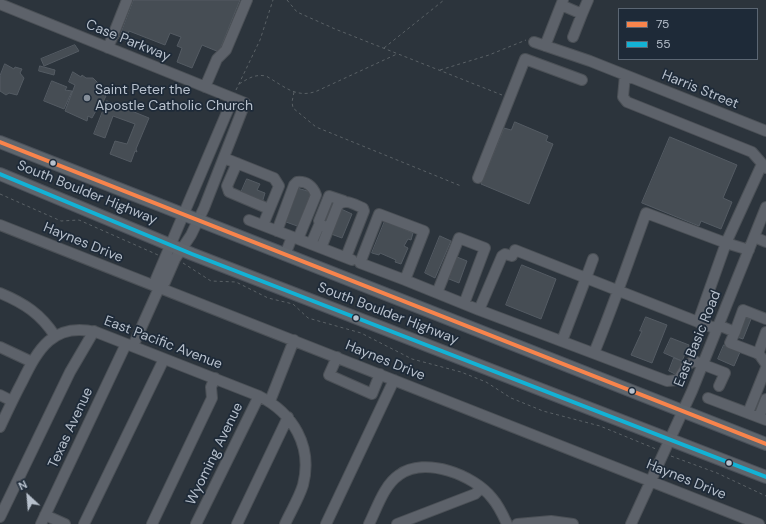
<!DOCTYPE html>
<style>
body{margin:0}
#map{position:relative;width:766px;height:524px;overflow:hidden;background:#2c343c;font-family:"DM Sans",sans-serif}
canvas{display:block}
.legend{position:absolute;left:618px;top:8px;width:140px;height:52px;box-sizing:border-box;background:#1e2a38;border:1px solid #5b6673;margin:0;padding:5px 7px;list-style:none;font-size:12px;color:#b7c0cc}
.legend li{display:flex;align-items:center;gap:8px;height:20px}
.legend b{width:20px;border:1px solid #5b6673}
.north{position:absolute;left:8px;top:476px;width:40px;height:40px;-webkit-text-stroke:3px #1e2a38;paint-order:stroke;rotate:334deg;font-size:11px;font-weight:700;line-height:16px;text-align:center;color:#b7c0cc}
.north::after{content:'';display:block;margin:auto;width:14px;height:18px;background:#b7c0cc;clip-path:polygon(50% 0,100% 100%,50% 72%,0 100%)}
</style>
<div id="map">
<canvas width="766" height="524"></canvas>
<ul class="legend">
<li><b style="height:5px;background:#f8844c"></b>75</li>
<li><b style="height:5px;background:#13b2d5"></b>55</li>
</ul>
<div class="north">N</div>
</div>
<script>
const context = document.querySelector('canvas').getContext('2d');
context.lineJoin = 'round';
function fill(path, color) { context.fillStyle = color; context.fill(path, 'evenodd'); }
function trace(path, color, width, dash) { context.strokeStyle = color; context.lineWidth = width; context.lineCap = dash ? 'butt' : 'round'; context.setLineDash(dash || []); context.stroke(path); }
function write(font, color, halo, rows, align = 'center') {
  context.font = font + ' "DM Sans",sans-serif'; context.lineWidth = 3.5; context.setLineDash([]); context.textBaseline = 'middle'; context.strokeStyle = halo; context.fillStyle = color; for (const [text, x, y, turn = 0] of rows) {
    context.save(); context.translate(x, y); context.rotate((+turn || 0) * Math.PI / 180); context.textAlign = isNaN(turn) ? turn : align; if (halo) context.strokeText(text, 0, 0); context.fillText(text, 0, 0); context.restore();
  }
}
const building = new Path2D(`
 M134 0H240L219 52 202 45 192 68 177 62 182 48 177 46 181 37 170 33 165 45 129 31 126 41 119 39Z
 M75 45 79 51 44 66 41 59Z
 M5 64 14 69 15 67 22 69 20 73 24 78 17 95 9 93 6 95 0 91V76Z
 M40 66 55 70 54 75 39 71Z
 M73 72 81 77 82 75 86 78H93L105 90 103 93 106 96 102 104 99 105 92 118 88 116 87 121 65 111 75 85 69 82Z
 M52 81 67 87 65 90 72 91 64 109 44 101Z
 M107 101 149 118 136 149 137 152 135 151 131 162 110 154 115 141 127 144 135 124 113 116 105 138 94 134Z
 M515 122 548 136 546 141 553 144 529 204 481 184 504 128 511 130Z
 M670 137 737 165 723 198 732 202 721 229 701 221 699 226 642 203Z
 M247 179 260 184 257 190 265 193 262 203 240 195Z
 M297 188 311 192 300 227 286 222Z
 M341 209 352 214 342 238 331 234Z
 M385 221 413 233 411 240 408 239 404 246 408 248 401 264 395 262 396 260 380 253 379 255 372 253Z
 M440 236 451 241 435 278 425 273Z
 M457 257 467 261 459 283 449 279Z
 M522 265 556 279 541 319 506 305Z
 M646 317 667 325 652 363 631 355 642 331H640Z
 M745 317 751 319 743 339 737 337Z
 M671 338 689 345 682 361 664 353Z
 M724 345 740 352 734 366 718 359Z
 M674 358 682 361 677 375 669 371Z`);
const path = new Path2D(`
 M287 0 297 12 335 29 502 95
 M384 48 444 0
 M440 70 489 55 526 40
 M239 84C249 78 255 74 266 76 284 86 296 99 317 91L397 54
 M236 90 260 40 273 0
 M294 92 292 102 293 108 316 127 461 186
 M0 194 61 221 79 220 158 255
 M183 263 211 281 236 282 268 298 293 304 308 318 361 333 412 359 461 372 486 382 511 398 543 411 600 426 656 449
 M671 456 717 473 766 496`);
const minor = new Path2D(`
 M0 4 245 103 204 208 191 235 175 259 165 282 159 288 133 346
 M561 5 582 14 588 0
 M573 37 582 14
 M534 42 590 61 766 131
 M545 46 563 0
 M108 48 127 0
 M625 75 623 97 627 102 752 152 766 168
 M205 87 217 59 226 50 247 0
 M224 158 274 178 279 186 263 225
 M237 163 227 186 229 192 269 209
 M478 178 525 59 582 80
 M249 220 352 260
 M0 225 759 524
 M329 228 321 225 319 221 329 196 344 201
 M277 231 294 185 297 182C306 181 313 186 316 195L298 239
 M754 237 766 242
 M311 244 320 223
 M321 248 338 205C345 198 355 205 363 208L364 211 346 257
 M515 250 586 278 593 259
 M749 250 726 243 762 164
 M285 255 292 237
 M512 256 505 254 502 256 479 310 667 381 678 380 687 365 694 361 725 373 719 386
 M405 280 360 263 379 214 424 231 405 280 479 310
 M159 288 156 279 233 98
 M0 293C24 303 41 314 55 336
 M437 293 459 238 485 248 464 304
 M698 322 717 329
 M718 325 735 332 730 343 759 354 766 364
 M735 332 743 310 766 319
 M562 341 586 278 698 322 726 243 646 213C629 260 613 307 594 353
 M0 347 32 362
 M758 354 766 332
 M337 357 329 375 372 394 380 374
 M0 395 12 401
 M708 398 766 420
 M270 401 294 340
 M748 413 766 368
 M759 417 766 399
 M0 427C7 412 14 397 22 382 38 349 53 322 96 332L259 396C293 413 313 446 303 485 299 498 291 511 285 524
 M45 515 65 524
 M0 517 70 372 94 331
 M41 524 126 344
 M84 524 164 359
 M152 524 212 398 211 387 215 378
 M196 524 259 396
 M237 524 288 417
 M326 524 394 380
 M369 524C377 508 384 485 399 475 425 456 474 475 492 498 499 506 503 515 507 524
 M397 524 475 494 481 488
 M517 524 551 521 573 524
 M631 524 692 391 766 207`);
const major = new Path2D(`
 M0 142 766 444
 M0 174 192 254 766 477`);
const bus1 = new Path2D(`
 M0 142 766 444`);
const bus2 = new Path2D(`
 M0 174 192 254 766 477`);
const markers = [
 [87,98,4,"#868f9a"],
 [53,163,3.5,"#b7c0cc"],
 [356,318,3.5,"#b7c0cc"],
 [632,391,3.5,"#b7c0cc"],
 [729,463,3.5,"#b7c0cc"]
];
const streetNames = [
 ["Case Parkway",128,41,22],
 ["Harris Street",700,90,22],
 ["South Boulder Highway",87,193,22],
 ["Haynes Drive",83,243,22],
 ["South Boulder Highway",388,314,21],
 ["East Basic Road",698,339,-68],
 ["East Pacific Avenue",163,343,21],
 ["Haynes Drive",385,361,22],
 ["Texas Avenue",71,428,-65],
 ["Wyoming Avenue",215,454,-64],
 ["Haynes Drive",686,480,22]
];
const poiNames = [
 ["Saint Peter the",95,90],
 ["Apostle Catholic Church",95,106]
];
fill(building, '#464d54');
trace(building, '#545b63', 1);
trace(minor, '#4b5056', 12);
trace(major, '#4a5059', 14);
trace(path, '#5a6166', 1, [3, 3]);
trace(minor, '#5d626a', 10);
trace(major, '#5f656c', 12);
trace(bus1, '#f8844c', 4);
trace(bus2, '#13b2d5', 4);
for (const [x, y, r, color] of markers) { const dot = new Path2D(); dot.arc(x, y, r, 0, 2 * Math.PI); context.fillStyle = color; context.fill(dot); trace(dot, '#1e2a38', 1.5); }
write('14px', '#b7c0cc', '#1e2a38', streetNames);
write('14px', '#b7c0cc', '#1e2a38', poiNames, 'left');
</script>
